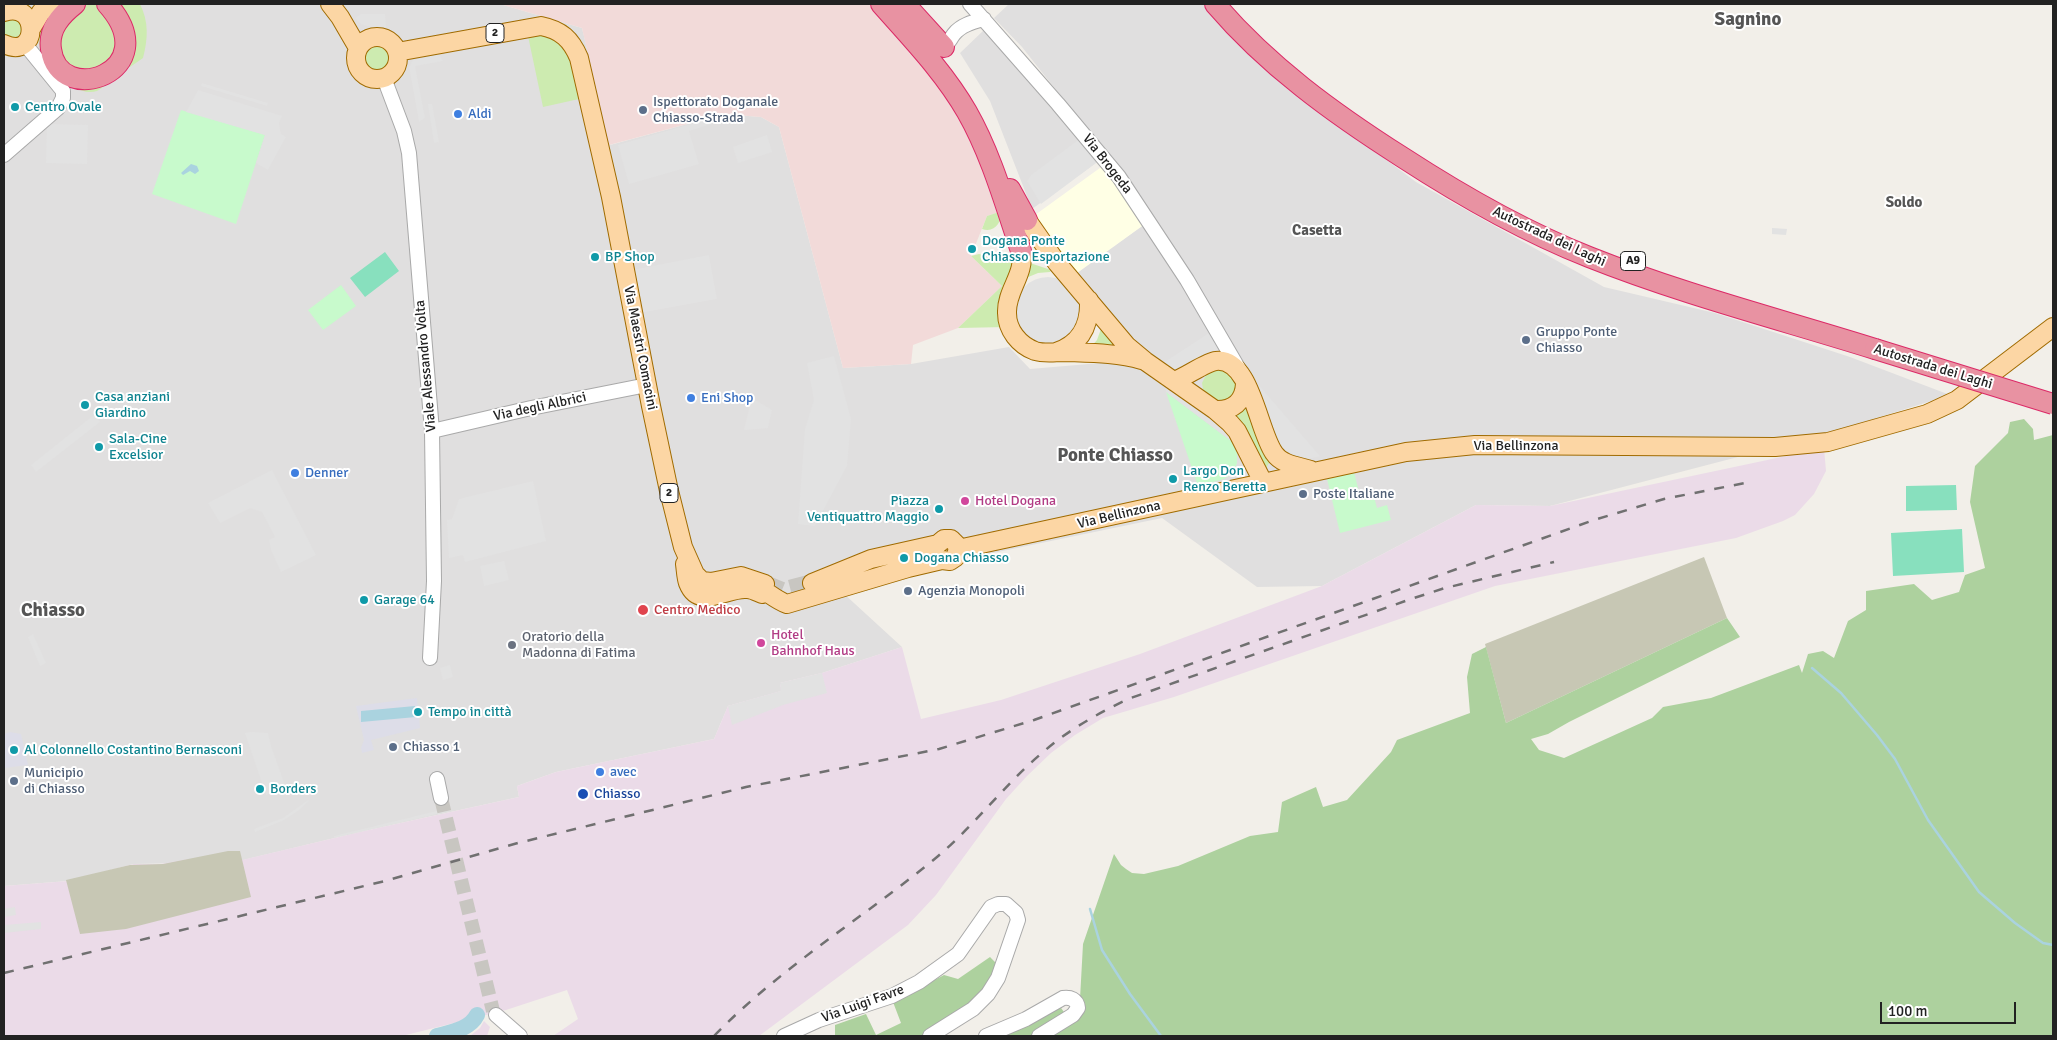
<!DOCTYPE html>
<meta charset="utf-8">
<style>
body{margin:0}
#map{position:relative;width:2057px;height:1040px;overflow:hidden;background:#f2efe9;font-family:Signika,sans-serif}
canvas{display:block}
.frame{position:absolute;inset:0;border:5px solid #222;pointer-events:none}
.scale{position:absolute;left:1880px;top:1002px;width:136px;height:22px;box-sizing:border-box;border:2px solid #222;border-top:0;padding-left:6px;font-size:15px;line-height:18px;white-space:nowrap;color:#222;-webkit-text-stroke:4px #fff;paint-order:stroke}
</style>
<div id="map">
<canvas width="2057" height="1040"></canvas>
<div class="frame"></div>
<div class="scale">100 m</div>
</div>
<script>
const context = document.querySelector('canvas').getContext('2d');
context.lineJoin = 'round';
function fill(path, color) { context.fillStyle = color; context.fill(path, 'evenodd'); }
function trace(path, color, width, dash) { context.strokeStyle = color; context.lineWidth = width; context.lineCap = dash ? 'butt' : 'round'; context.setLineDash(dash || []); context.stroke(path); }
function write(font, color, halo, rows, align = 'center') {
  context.font = font + ' Signika,sans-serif'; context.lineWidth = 4; context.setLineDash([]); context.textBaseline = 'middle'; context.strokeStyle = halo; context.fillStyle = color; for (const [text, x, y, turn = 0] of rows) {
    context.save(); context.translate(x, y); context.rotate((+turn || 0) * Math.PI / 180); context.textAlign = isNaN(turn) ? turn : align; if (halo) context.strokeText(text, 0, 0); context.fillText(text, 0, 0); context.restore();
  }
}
const residential = new Path2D(`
 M27 4H500L582 28 610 145 724 114 761 117 779 127 843 368 911 364 1009 347 1030 369 1112 362 1143 350 1077 273 1153 218 1094 138 1022 47 994 18 1009 4H1210L1340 125 1416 182 1604 287 1715 313 1850 357 1950 395 1826 434 1550 506 1476 505 1322 586 1257 587 1162 518 959 560 842 592 902 647 822 673 780 683 782 691 728 706 714 739 556 772 517 786 519 797 364 831 243 860 242 862 134 864 68 881 4 886V26L20 7Z
 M984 30 1100 160 1032 209 990 101 960 53Z`);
const commercial = new Path2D(`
 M500 4H871L947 89 976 136 1002 211 987 216 971 256 1002 286 958 328 913 345 911 364 843 368 779 127 761 117 724 114 609 145 582 28Z`);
const industrial = new Path2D(`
 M1824 448 1826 471 1814 494 1795 515 1783 521 1736 538 1495 586 1174 697 1103 718 1075 735 1051 753 1027 776 1006 799 936 895 908 925 759 1036H553L578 1019 567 990 506 1010 402 1036H4V886L68 881 134 864H161L188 859 242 862V860L364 831 519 797 517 786 556 772 714 739 728 706 781 691 780 683 822 673 902 647 921 719 1001 700 1140 654 1322 586 1476 505 1550 506Z
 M484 1021 490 1027 487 1036H470L480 1028Z`);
const education = new Path2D(`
 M1104 165 1145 224 1077 273 1041 226 1035 215Z`);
const construction = new Path2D(`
 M1704 557 1727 618 1506 723 1485 644Z
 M228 851H240L251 897 126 929 80 934 66 880 130 865 163 864Z`);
const grass = new Path2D(`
 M84 4H100L120 47 95 75 69 69 57 40 61 28Z
 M118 4H140C149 22 148 39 143 58L130 67 127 65Z
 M51 12 50 60 109 82C105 85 101 89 97 91 73 100 30 52 39 28 41 23 47 17 51 12Z
 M19 19 23 31C18 38 10 41 4 34L5 20Z
 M545 34C574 45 573 73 579 99L543 107 528 36Z
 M364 58a13 13 0 1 1 26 0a13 13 0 1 1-26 0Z
 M1002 211C1001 223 995 233 982 229L987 216Z
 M979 254 993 258 1016 261 1006 327 958 328 1002 286 971 256Z
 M1027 262 1051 270 1050 272 1038 273 1026 278Z
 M1102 326 1122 350 1089 349 1097 340Z
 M1223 367 1239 382 1234 398 1218 404 1204 395 1202 383 1207 373Z
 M1248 398 1269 458V463L1266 468 1261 469 1249 434 1234 417Z`);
const forest = new Path2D(`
 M2024 419 2033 429 2034 440 2053 435V1036H1052L1073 1021 1080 999 1083 944 1114 854 1121 865 1126 869 1132 873 1144 874 1178 866 1250 836 1278 832 1282 802 1316 787 1323 807 1347 800 1391 752 1397 740 1470 713 1467 677 1472 654 1486 647 1506 723 1727 618 1740 637 1569 722 1548 734 1531 739 1539 750 1564 758 1652 718 1663 707 1711 698 1799 665 1802 673 1808 654 1823 651 1834 658 1848 621 1866 610V591L1914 584 1932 600 1959 592 1965 575 1985 568 1970 502 1975 466 2008 433 2010 422Z
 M990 957 997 964 987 988 970 1006 923 1036H835V1025L866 1014 876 1035 901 1023 893 1002 944 975 958 979Z
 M1059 1005 1066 1015 1032 1036H999Z`);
const park = new Path2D(`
 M181 110 265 135 236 224 152 194Z
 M341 285 356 306 323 330 308 310Z
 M1166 392 1231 441 1237 453V463L1233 473 1224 479 1198 486Z
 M1354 472 1360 496 1373 493 1377 508 1387 505 1391 520 1340 533 1327 479Z`);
const pitch = new Path2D(`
 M385 252 399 271 365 297 350 278Z
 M1956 485 1957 510 1906 511V486Z
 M1962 529 1964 572 1893 576 1891 533Z`);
const parking = new Path2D(`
 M361 14H385L386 27 384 29 373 28 361 24 355 18Z
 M439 54 443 61 415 66 425 118 419 122 409 67 413 60Z
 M202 83 268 103 267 106 201 86Z
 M198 90 282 116 279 123 281 134 286 137 268 170 256 163 265 135 186 112Z
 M428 104H432L439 142 434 143Z
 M709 119 711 124 689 131 699 164 629 184 618 145Z
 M47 124 88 125 87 164 46 163Z
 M767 135 772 152 738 163 733 147Z
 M1081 138 1100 160 1041 204 1027 181 1031 175Z
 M1772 228 1787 229 1786 235 1772 234Z
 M709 255 717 299 640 313 632 270Z
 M1015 310a33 33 0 1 1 66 0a33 33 0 1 1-66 0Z
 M1212 331 1218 342 1220 352 1182 375 1160 365Z
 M1236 349 1258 384 1320 456 1301 461 1285 457 1232 351Z
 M834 356 851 419 847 466 815 526 798 524 805 429 814 400 807 363Z
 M1165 381 1231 432V441L1166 392Z
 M752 398 772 410 768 428 744 430Z
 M95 414 100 422 36 472 31 465Z
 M272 470 316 555 281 572 271 550 269 540 275 537 262 512 250 508 220 523 208 503Z
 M533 481 546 541 465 562 463 555 449 558 447 520 452 519 459 499Z
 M504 561 509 580 484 586 480 566Z
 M33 634 46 663 40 666 28 637Z
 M450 665 453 677 443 680 440 668Z
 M822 673 827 693 783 705 732 725 728 706 781 691 780 683Z
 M251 732 268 733 271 746 286 788 266 795 245 733Z
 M308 800 309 801 298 811 284 820 255 832 254 829 283 818Z
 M445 809 446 812 334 838V836Z
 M15 907 16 915 4 917V909Z
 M41 922V929L4 933V925Z`);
const plaza = new Path2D(`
 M417 698 420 728 371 740 374 750 362 753 361 748 364 740 356 706Z
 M10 732 21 734 28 765 4 768V734Z`);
const water = new Path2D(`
 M191 164 197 166 199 171 195 174 190 171 183 175 181 173Z
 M415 706 416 717 361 722V711Z`);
const stream = new Path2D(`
 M1812 668 1841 693 1877 735 1895 759 1928 820 1979 892 2015 923 2043 943 2053 945
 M1090 909 1102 950 1130 994 1161 1036`);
const river = new Path2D(`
 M437 1036C452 1032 470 1029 477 1015`);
const minorTunnel = new Path2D(`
 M441 798 493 1011`);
const majorTunnel = new Path2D(`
 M765 584 782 591 812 583`);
const minor = new Path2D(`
 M970 4 1058 104 1119 177 1187 280 1240 371
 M944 47C949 43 950 39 954 34 961 25 973 22 984 19
 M384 78 404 131 409 153 432 431 434 581 430 658
 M4 155 58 108 63 98V91L24 43
 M432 431 531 408 647 385
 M437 779 441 798
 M496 1015 520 1036
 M784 1036 819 1020 892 996 919 982 958 954 991 907 998 904H1006L1016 913 1018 920 998 978 988 994 973 1009 930 1036
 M986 1036 1026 1019 1063 998C1070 997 1077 999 1078 1008L1073 1015 1039 1036`);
const major = new Path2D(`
 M330 4 340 17 358 48
 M4 12C40 0 39 61 4 44
 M32 27 41 12 54 4
 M356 58a21 21 0 1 1 42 0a21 21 0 1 1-42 0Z
 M397 52 541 26C561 30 571 39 579 58L611 197 651 406 669 491 683 547 695 574 702 581 711 582 741 576 765 584
 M1027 220 1057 263 1127 346 1145 361 1215 410 1230 423 1237 431 1263 482
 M1021 251C1026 274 1006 290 1007 313 1007 330 1019 345 1035 351 1045 354 1055 352 1065 352 1091 353 1117 353 1142 360
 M1056 352C1081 344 1090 325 1089 300
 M1174 381C1186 377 1206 362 1216 361 1251 357 1258 431 1274 453 1282 465 1298 466 1311 470
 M1215 410C1233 411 1244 402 1245 384
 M958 549 1406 452 1475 445 1775 447 1828 442 1927 414 1957 400 2053 327
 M685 564C686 571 686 577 688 583 699 611 727 587 747 589 752 589 757 592 762 594
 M749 583C763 587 773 599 787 604L908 568 942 560 950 561 956 557 958 546 951 539H944L938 544 871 559 812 583`);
const highway = new Path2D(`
 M75 4C61 15 48 29 51 49 58 109 168 72 107 4
 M881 4C911 38 944 72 967 112 991 154 1005 204 1021 251
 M905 4 944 47
 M1215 4C1268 66 1333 113 1402 157 1462 196 1523 231 1589 257 1682 294 1779 319 1875 349
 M1010 189 1027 220`);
const rail = new Path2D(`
 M4 973 385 881 518 843 746 787 939 749 1034 720 1594 520 1664 499 1745 483
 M714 1036C781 967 863 918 937 857 975 825 1004 785 1042 753 1068 730 1097 714 1128 699L1411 599 1445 588 1554 562`);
const highwayBridge = new Path2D(`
 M1875 349 2053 404`);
const markers = [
 [15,107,5,"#0f9aa8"],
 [643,110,5,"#5c6f8a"],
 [458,114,5,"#3f7fe0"],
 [972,249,5,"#0f9aa8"],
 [595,257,5,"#0f9aa8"],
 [1526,340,5,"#5c6f8a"],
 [691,398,5,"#3f7fe0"],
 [85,405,5,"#0f9aa8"],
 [99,447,5,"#0f9aa8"],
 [295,473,5,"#3f7fe0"],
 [1173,479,5,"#0f9aa8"],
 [1303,494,5,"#5c6f8a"],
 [965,501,5,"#d1479c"],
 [939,509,5,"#0f9aa8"],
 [904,558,5,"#0f9aa8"],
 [908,591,5,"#5c6f8a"],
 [364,600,5,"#0f9aa8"],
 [643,610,6,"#e0444e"],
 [761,643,5,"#d1479c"],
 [512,645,5,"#6b7280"],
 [418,712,5,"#0f9aa8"],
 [393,747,5,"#5c6f8a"],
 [14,750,5,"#0f9aa8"],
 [600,772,5,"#3f7fe0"],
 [14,781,5,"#5c6f8a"],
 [260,789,5,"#0f9aa8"],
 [583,794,6,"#1a4fb4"]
];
const shields = [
 [495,33,18],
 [1633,261,25],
 [669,493,18]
];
const shieldNames = [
 ["2",495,33],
 ["A9",1633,261],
 ["2",669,493]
];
const serviceNames = [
 ["Ispettorato Doganale",653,102],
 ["Chiasso-Strada",653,118],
 ["Gruppo Ponte",1536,332],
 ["Chiasso",1536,348],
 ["Poste Italiane",1313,494],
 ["Agenzia Monopoli",918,591],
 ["Chiasso 1",403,747],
 ["Municipio",24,773],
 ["di Chiasso",24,789]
];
const cultureNames = [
 ["Centro Ovale",25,107],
 ["Dogana Ponte",982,241],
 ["Chiasso Esportazione",982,257],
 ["BP Shop",605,257],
 ["Casa anziani",95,397],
 ["Giardino",95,413],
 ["Sala-Cine",109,439],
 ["Excelsior",109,455],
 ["Largo Don",1183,471],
 ["Renzo Beretta",1183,487],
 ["Piazza",929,501,"right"],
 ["Ventiquattro Maggio",929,517,"right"],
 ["Dogana Chiasso",914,558],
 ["Garage 64",374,600],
 ["Tempo in città",428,712],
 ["Al Colonnello Costantino Bernasconi",24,750],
 ["Borders",270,789]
];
const shopNames = [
 ["Aldi",468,114],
 ["Eni Shop",701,398],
 ["Denner",305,473],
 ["avec",610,772]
];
const streetNames = [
 ["Via Brogeda",1107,164,52],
 ["Autostrada dei Laghi",1549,237,25],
 ["Via Maestri Comacini",640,348,79],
 ["Viale Alessandro Volta",426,366,-95],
 ["Autostrada dei Laghi",1933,367,17],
 ["Via degli Albrici",540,407,-12],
 ["Via Bellinzona",1516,446],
 ["Via Bellinzona",1119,515,-13],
 ["Via Luigi Favre",863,1004,-20]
];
const hotelNames = [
 ["Hotel Dogana",975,501],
 ["Hotel",771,635],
 ["Bahnhof Haus",771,651]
];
const healthNames = [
 ["Centro Medico",654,610]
];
const worshipNames = [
 ["Oratorio della",522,637],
 ["Madonna di Fatima",522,653]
];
const transitNames = [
 ["Chiasso",594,794]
];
const neighbourhoodNames = [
 ["Soldo",1904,203],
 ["Casetta",1317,231]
];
const districtNames = [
 ["Sagnino",1748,20],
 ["Ponte Chiasso",1115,456],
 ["Chiasso",53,611]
];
fill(residential, '#e0dfdf');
fill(commercial, '#f2dad9');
fill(industrial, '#ebdbe8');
fill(education, '#ffffe5');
fill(construction, '#c7c7b4');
fill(grass, '#cdebb0');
fill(forest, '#add19e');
fill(park, '#c8facc');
fill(pitch, '#88e0be');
fill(parking, '#e2e2e2');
fill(plaza, '#dddde8');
fill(water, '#aad3df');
trace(stream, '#aad3df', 2.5);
trace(river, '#aad3df', 16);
trace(minorTunnel, '#c8c6c1', 14, [14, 7]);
trace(majorTunnel, '#c8c6c1', 18, [18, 9]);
trace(minor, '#a9a9a9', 16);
trace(major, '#a06b00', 20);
trace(highway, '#dc2a67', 22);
trace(minor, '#fff', 14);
trace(major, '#fcd6a4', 18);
trace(highway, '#e892a2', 20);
trace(rail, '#707070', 2.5, [10, 10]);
trace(highwayBridge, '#dc2a67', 22, []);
trace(highwayBridge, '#e892a2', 20);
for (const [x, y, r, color] of markers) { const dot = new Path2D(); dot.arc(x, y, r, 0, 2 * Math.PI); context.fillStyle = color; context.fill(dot); trace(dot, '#fff', 2); }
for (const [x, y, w] of shields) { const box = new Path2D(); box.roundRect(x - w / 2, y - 9.5, w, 19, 4); context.fillStyle = '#fff'; context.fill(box); trace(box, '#222', 1); }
write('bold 12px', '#222', null, shieldNames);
write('14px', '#4e5e75', '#fff', serviceNames, 'left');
write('14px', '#0d838f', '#fff', cultureNames, 'left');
write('14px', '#366cbe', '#fff', shopNames, 'left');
write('14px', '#222', '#fff', streetNames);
write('14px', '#b23c85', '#fff', hotelNames, 'left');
write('14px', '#be3a42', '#fff', healthNames, 'left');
write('14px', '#5b616d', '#fff', worshipNames, 'left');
write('14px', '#164399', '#fff', transitNames, 'left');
write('bold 15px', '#555', '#fff', neighbourhoodNames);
write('bold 19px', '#555', '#fff', districtNames);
</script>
